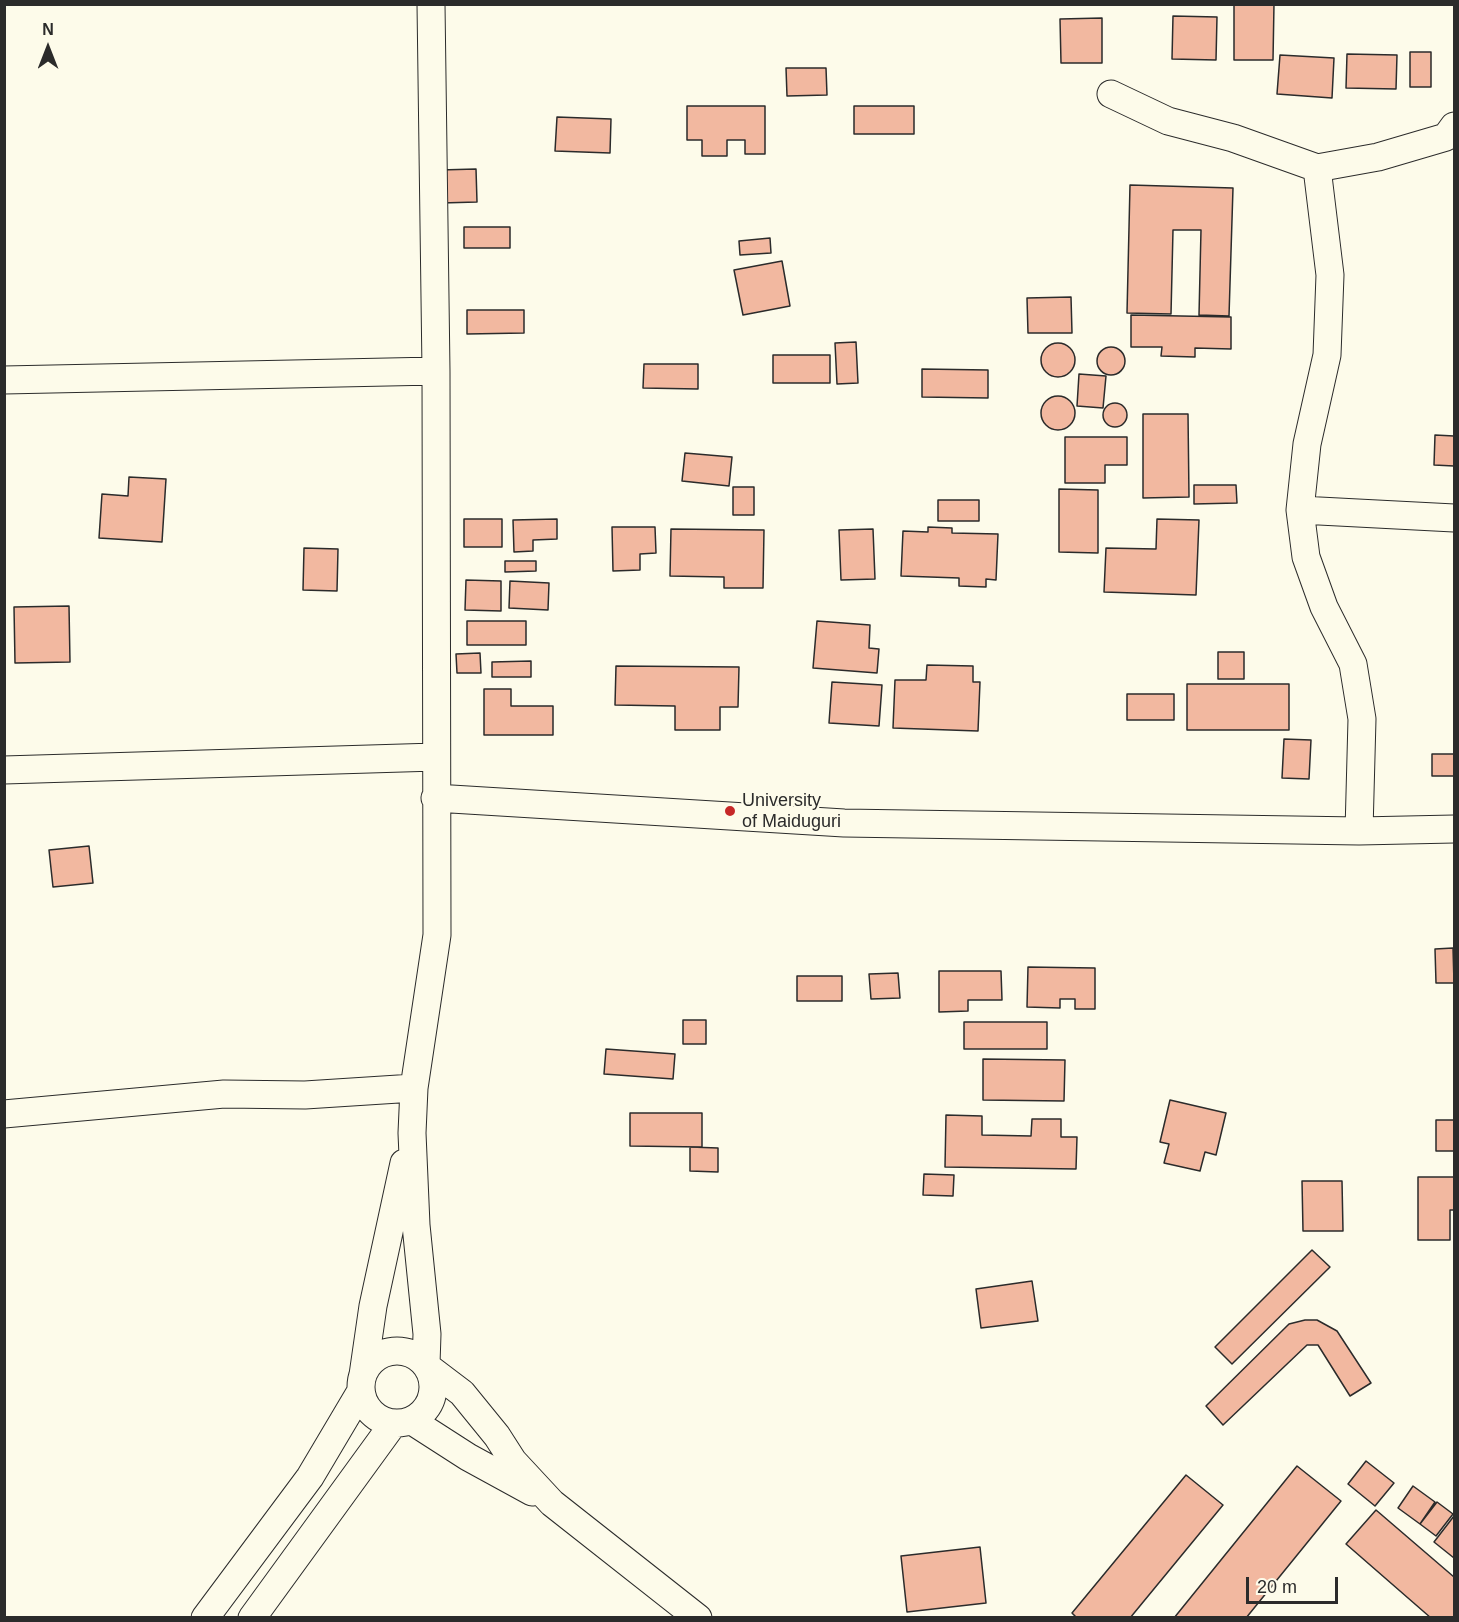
<!DOCTYPE html>
<style>
body{margin:0}
#map{position:relative;width:1459px;height:1622px;overflow:hidden;background:#fdfbea;font-family:Helvetica,sans-serif}
canvas{display:block}
.frame{position:absolute;inset:0;border:6px solid #2b2b2b;pointer-events:none}
.north{position:absolute;left:18px;top:18px;width:60px;height:60px;-webkit-text-stroke:4px #fdfbea;paint-order:stroke;rotate:0deg;font-size:16px;font-weight:700;line-height:24px;text-align:center;color:#2b2b2b}
.north::after{content:'';display:block;margin:auto;width:21px;height:27px;background:#2b2b2b;clip-path:polygon(50% 0,100% 100%,50% 72%,0 100%)}
.scale{position:absolute;left:1246px;top:1577px;width:92px;height:27px;box-sizing:border-box;border:3px solid #2b2b2b;border-top:0;padding-left:8px;font-size:18px;line-height:21px;white-space:nowrap;color:#2b2b2b;-webkit-text-stroke:4px #fdfbea;paint-order:stroke}
</style>
<div id="map">
<canvas width="1459" height="1622"></canvas>
<div class="frame"></div>
<div class="north">N</div>
<div class="scale">20 m</div>
</div>
<script>
const context = document.querySelector('canvas').getContext('2d');
context.lineJoin = 'round';
function fill(path, color) { context.fillStyle = color; context.fill(path, 'evenodd'); }
function trace(path, color, width, dash) { context.strokeStyle = color; context.lineWidth = width; context.lineCap = dash ? 'butt' : 'round'; context.setLineDash(dash || []); context.stroke(path); }
function write(font, color, halo, rows, align = 'center') {
  context.font = font + ' Helvetica,sans-serif'; context.lineWidth = 4.5; context.setLineDash([]); context.textBaseline = 'middle'; context.strokeStyle = halo; context.fillStyle = color; for (const [text, x, y, turn = 0] of rows) {
    context.save(); context.translate(x, y); context.rotate((+turn || 0) * Math.PI / 180); context.textAlign = isNaN(turn) ? turn : align; if (halo) context.strokeText(text, 0, 0); context.fillText(text, 0, 0); context.restore();
  }
}
const building = new Path2D(`
 M1234 4H1274L1273 60H1234Z
 M1173 16 1217 17 1216 60 1172 59Z
 M1102 18V63H1061L1060 19Z
 M1410 52H1431V87H1410Z
 M1347 54 1397 55 1396 89 1346 88Z
 M1280 55 1334 58 1332 98 1277 94Z
 M786 68H826L827 95 787 96Z
 M687 106H765V154H745V140H727V156H702V140H687Z
 M854 106H914V134H854Z
 M557 117 611 119 610 153 555 151Z
 M476 169 477 202 441 203 440 170Z
 M1130 185 1233 188 1229 316 1199 315 1201 230H1173L1171 314 1127 313Z
 M464 227H510V248H464Z
 M770 238 771 253 740 255 739 241Z
 M782 261 790 306 743 315 734 270Z
 M1071 297 1072 333H1028L1027 298Z
 M467 310H524V333L467 334Z
 M1131 315 1231 317V349L1195 348V357L1161 356 1162 347H1131Z
 M856 342 858 383 837 384 835 343Z
 M1041 360a17 17 0 1 1 34 0a17 17 0 1 1-34 0Z
 M1097 361a14 14 0 1 1 28 0a14 14 0 1 1-28 0Z
 M773 355H830V383H773Z
 M644 364H698V389L643 388Z
 M922 369 988 370V398L922 397Z
 M1079 374 1106 376 1103 408 1077 406Z
 M1041 413a17 17 0 1 1 34 0a17 17 0 1 1-34 0Z
 M1103 415a12 12 0 1 1 24 0a12 12 0 1 1-24 0Z
 M1143 414H1188L1189 497 1143 498Z
 M1435 435 1454 436V466L1434 465Z
 M1065 437H1127V465H1105V483H1065Z
 M685 453 732 457 729 486 682 481Z
 M129 477 166 479 162 542 99 538 102 494 128 496Z
 M1194 485H1236L1237 503 1194 504Z
 M733 487H754V515H733Z
 M1059 489 1098 490V553L1059 552Z
 M938 500H979V521H938Z
 M464 519H502V547H464Z
 M557 519V539L533 540V551L514 552 513 520Z
 M1157 519 1199 520 1196 595 1104 592 1106 548 1156 549Z
 M612 527H655L656 553 640 554V570L613 571Z
 M928 527 952 528V533L998 534 996 580 986 579V587L959 586V578L901 576 903 531 928 532Z
 M671 529 764 530 763 588H724V577L670 576Z
 M873 529 875 579 841 580 839 530Z
 M304 548 338 549 337 591 303 590Z
 M505 561H536V571L505 572Z
 M466 580 501 581V611L465 610Z
 M510 581 549 583 548 610 509 608Z
 M69 606 70 662 15 663 14 607Z
 M467 621H526V645H467Z
 M817 621 870 625 869 648 879 649 877 673 813 668Z
 M1218 652H1244V679H1218Z
 M480 653 481 673H457L456 654Z
 M531 661V677H492V662Z
 M927 665 973 666V682H980L978 731 893 728 895 680H926Z
 M616 666 739 667 738 707H720V730H675V706L615 705Z
 M832 682 882 685 879 726 829 723Z
 M1187 684H1289V730H1187Z
 M484 689H511V706H553V735H484Z
 M1127 694H1174V720H1127Z
 M1284 739 1311 740 1309 779 1282 778Z
 M1432 754H1454V776H1432Z
 M89 846 93 883 53 887 49 850Z
 M1453 948 1454 983H1436L1435 949Z
 M1028 967 1095 968V1009H1075V999H1060V1008L1027 1007Z
 M939 971H1001L1002 1000H968V1011L939 1012Z
 M898 973 900 998 871 999 869 974Z
 M797 976H842V1001H797Z
 M683 1020H706V1044H683Z
 M964 1022H1047V1049H964Z
 M606 1049 675 1054 673 1079 604 1074Z
 M983 1059 1065 1060 1064 1101 983 1100Z
 M1170 1100 1226 1113 1216 1155 1205 1152 1200 1171 1164 1163 1169 1144 1160 1142Z
 M630 1113H702V1147L630 1146Z
 M946 1115 982 1116V1135L1031 1136 1032 1119H1061V1137H1077L1076 1169 945 1167Z
 M1436 1120H1454V1151H1436Z
 M690 1147 718 1148V1172L690 1171Z
 M924 1174 954 1175 953 1196 923 1195Z
 M1418 1177H1454V1210H1450V1240H1418Z
 M1302 1181H1342L1343 1231H1303Z
 M1312 1250 1330 1267 1232 1364 1215 1347Z
 M1032 1281 1038 1321 981 1328 976 1289Z
 M1305 1320H1317L1337 1331 1371 1383 1350 1396 1318 1345H1307L1223 1425 1206 1406 1289 1324Z
 M1366 1461 1394 1483 1375 1506 1348 1484Z
 M1297 1466 1341 1501 1246 1618H1174Z
 M1186 1475 1223 1505 1130 1618H1077L1072 1613Z
 M1413 1486 1435 1502 1420 1524 1398 1508Z
 M1437 1502 1453 1514 1436 1536 1420 1524Z
 M1376 1510 1454 1577V1618H1431L1346 1544Z
 M1454 1516V1558L1434 1542Z
 M980 1547 986 1603 907 1612 901 1556Z`);
const minor = new Path2D(`
 M1111 94 1168 121 1233 138 1317 168 1330 275 1327 355 1307 444 1300 510 1306 557 1324 607 1353 664 1362 719 1359 831
 M1317 168 1378 157 1446 137 1454 126
 M4 380 436 371
 M1300 510 1454 518
 M4 770 436 757
 M435 798 844 823 1359 831 1454 829
 M4 1114 224 1094 305 1095 414 1088
 M361 1387a36 36 0 1 1 72 0a36 36 0 1 1-72 0Z
 M426 1364 427 1334 416 1225 412 1133 414 1088 437 935 436 371 431 4
 M429 1368 462 1393 497 1436 513 1461 552 1503 698 1618
 M363 1375 373 1306 404 1163
 M412 1421 468 1457 532 1492
 M205 1618 310 1477 361 1391
 M252 1618 393 1424`);
const markers = [
 [730,811,6,"#c62828"]
];
const poiNames = [
 ["University",742,801],
 ["of Maiduguri",742,822]
];
fill(building, '#f2b8a0');
trace(building, '#2b2b2b', 1.5);
trace(minor, '#2b2b2b', 29);
trace(minor, '#fdfbea', 27);
for (const [x, y, r, color] of markers) { const dot = new Path2D(); dot.arc(x, y, r, 0, 2 * Math.PI); context.fillStyle = color; context.fill(dot); trace(dot, '#fdfbea', 2); }
write('18px', '#2b2b2b', '#fdfbea', poiNames, 'left');
</script>
